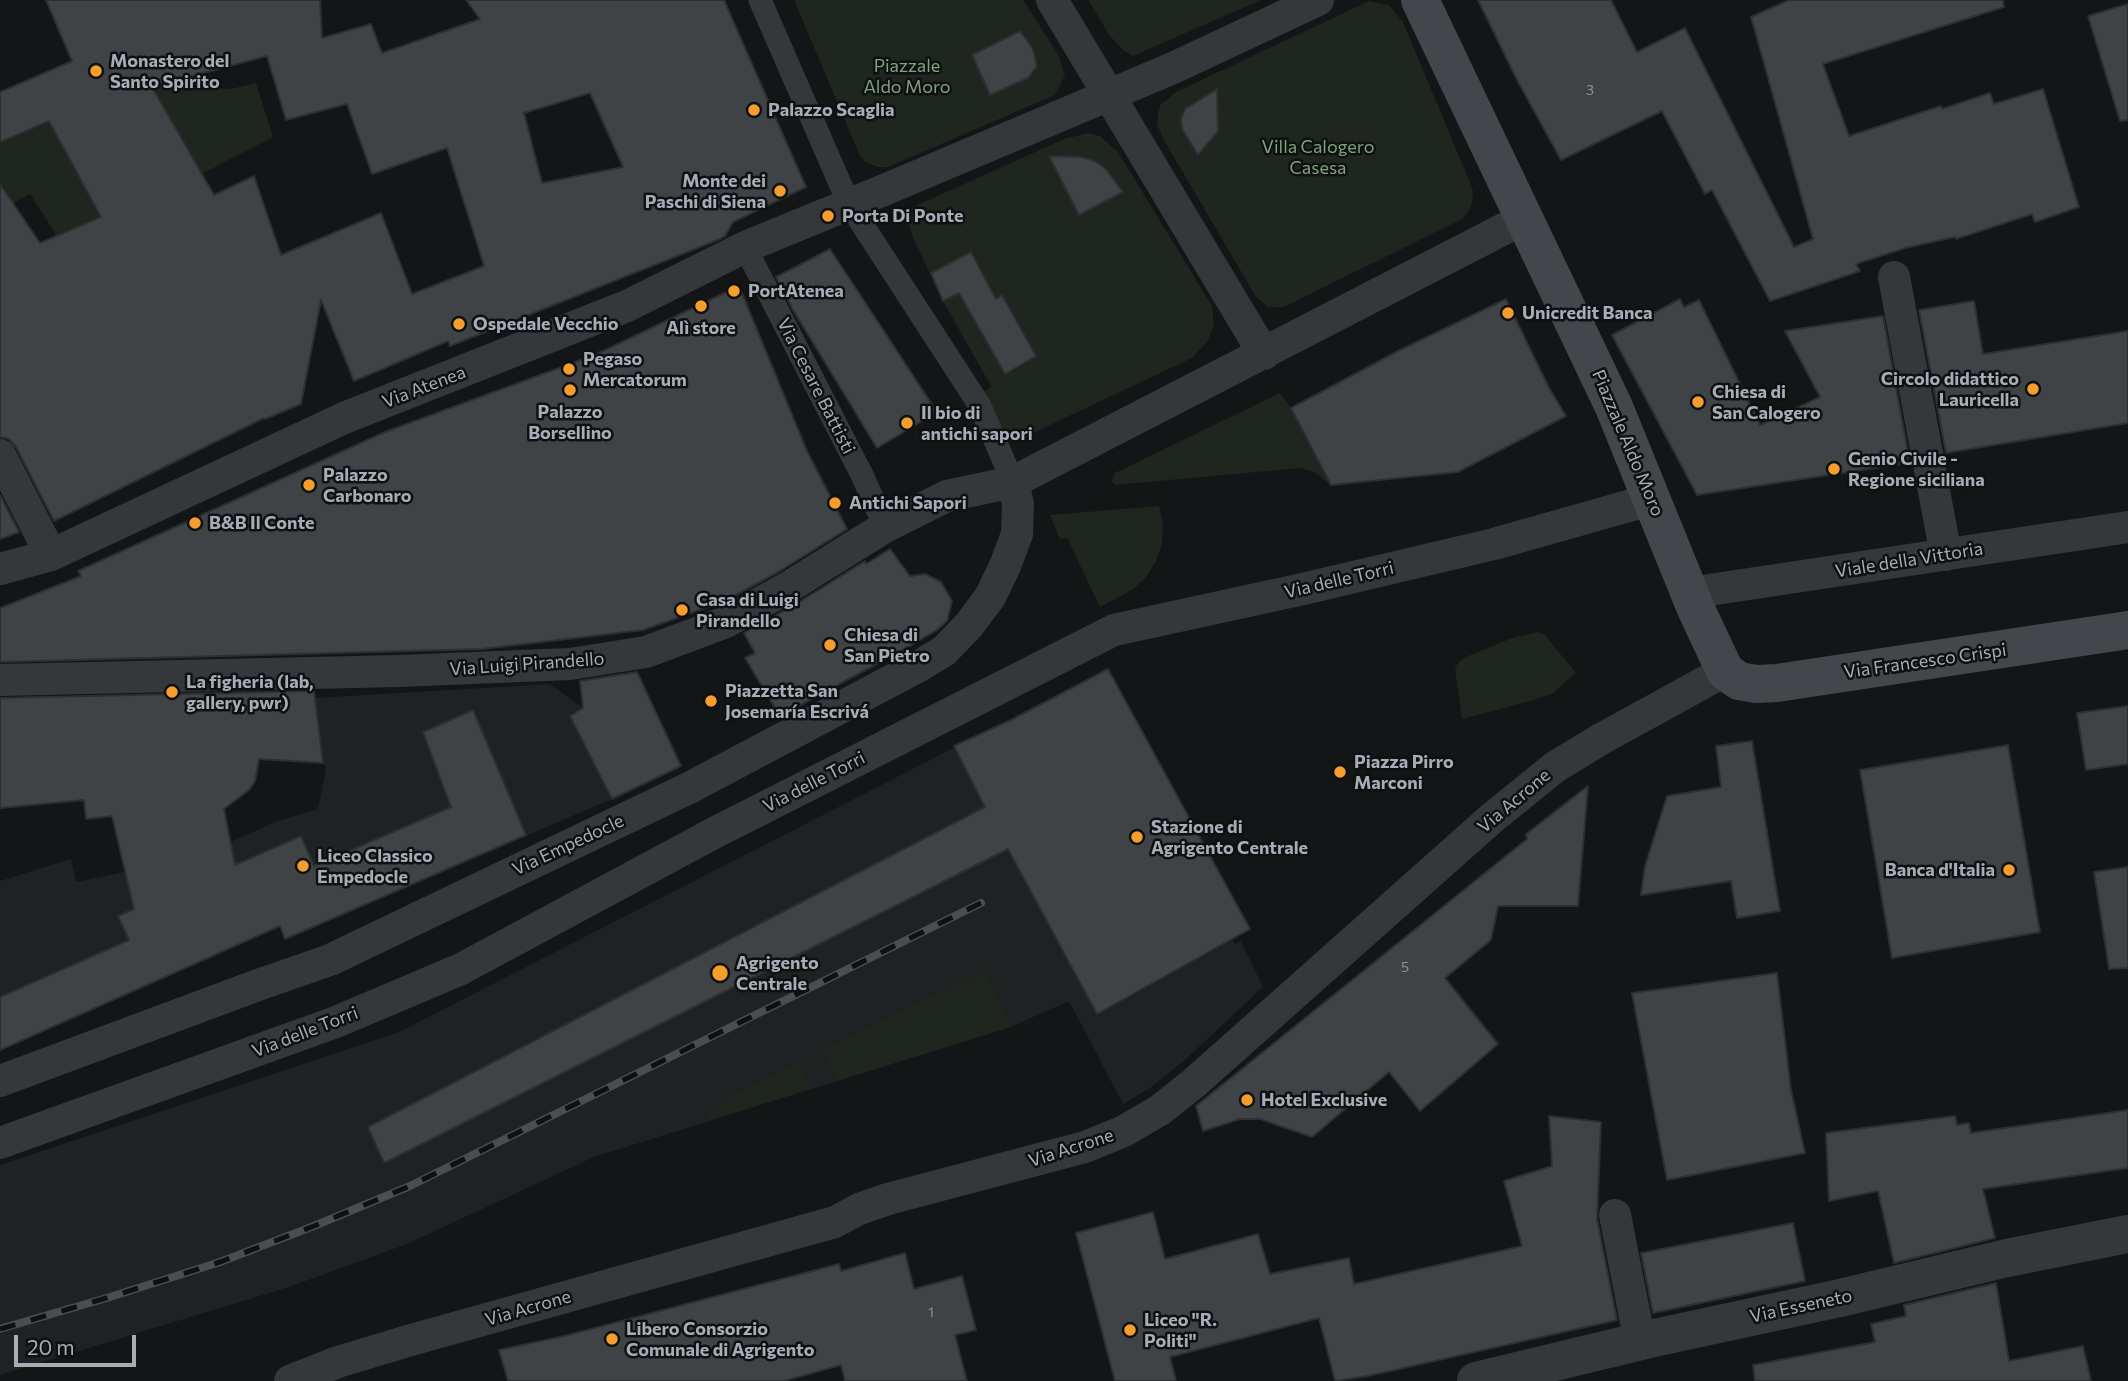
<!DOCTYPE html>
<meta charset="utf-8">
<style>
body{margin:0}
#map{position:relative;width:2128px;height:1381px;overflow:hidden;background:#141516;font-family:Commissioner,sans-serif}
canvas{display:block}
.scale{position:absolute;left:14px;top:1335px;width:122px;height:32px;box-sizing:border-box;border:4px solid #a6adb7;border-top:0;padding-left:9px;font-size:21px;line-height:24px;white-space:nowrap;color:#a6adb7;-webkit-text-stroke:5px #0f1011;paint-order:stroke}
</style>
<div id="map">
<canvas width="2128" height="1381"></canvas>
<div class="scale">20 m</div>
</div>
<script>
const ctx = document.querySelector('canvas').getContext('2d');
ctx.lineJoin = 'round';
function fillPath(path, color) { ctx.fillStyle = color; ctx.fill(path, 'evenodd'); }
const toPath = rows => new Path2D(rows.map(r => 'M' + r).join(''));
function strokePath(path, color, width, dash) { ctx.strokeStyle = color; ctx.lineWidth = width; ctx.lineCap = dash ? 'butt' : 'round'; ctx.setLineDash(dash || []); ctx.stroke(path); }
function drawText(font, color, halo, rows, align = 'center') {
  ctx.font = font + ' Commissioner,sans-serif'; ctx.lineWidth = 5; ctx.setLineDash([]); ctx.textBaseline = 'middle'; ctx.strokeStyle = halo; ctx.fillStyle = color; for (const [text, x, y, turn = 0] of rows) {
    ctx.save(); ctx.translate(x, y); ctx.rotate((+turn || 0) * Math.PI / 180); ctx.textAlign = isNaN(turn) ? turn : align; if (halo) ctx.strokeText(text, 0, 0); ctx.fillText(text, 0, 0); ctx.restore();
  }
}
fillPath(toPath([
 [1108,669,1250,929,1232,939,1235,944,1241,941,1263,987,1186,1059,1150,1088,1123,1104,1069,1001,1011,1027,594,1157,407,1244,289,1287,0,1375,0,1165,399,1032],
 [550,684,583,708,571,716,612,799,285,939,279,926,0,1050,0,881,71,859,76,882,125,872,215,849,275,822,318,809,326,768,323,763,315,698]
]), '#202123');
fillPath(toPath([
 [794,0,1023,0,1058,54,1065,75,1055,95,888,167,877,167,864,161,860,156],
 [1088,0,1261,0,1133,56,1124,51,1110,36],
 [1369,1,1389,5,1403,22,1469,180,1473,191,1472,203,1469,211,1462,219,1284,307,1268,307,1256,297,1165,142,1157,125,1158,113,1161,104,1176,92],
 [195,60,210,88,231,89,256,83,273,137,63,246,30,194,13,203,0,184,0,142],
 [1088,133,1100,136,1118,152,1212,306,1214,326,1207,342,1192,358,1016,441,1008,437,1003,431,980,396,991,386,943,301,914,240,904,211,1064,139],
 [1280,393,1291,408,1331,485,1316,473,1300,468,1115,485,1112,481,1115,473],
 [1159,506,1163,525,1162,544,1156,561,1146,577,1132,590,1100,607,1067,538,1060,539,1050,515],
 [1538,632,1544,634,1576,673,1553,693,1534,700,1462,719,1455,668,1459,662,1466,657,1512,638],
 [985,971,1011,1027,836,1081,823,1050],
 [800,1061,809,1089,710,1120,706,1111]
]), '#1e261f');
const building = toPath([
 [46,0,320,0,322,38,371,24,382,53,480,19,466,0,724,0,806,187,733,222,725,236,720,239,450,346,448,341,354,381,321,300,301,404,265,419,264,418,54,521,16,447,9,439,0,437,0,184,40,243,101,217,49,121,0,142,0,92,72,61,46,0],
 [267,56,286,120,347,104,372,174,447,148,484,266,412,294,381,213,281,255,254,176,214,195,152,87,267,56],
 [590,93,623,167,542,183,524,113,590,93],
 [1478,0,1611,0,1637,52,1685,28,1794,247,1813,239,1751,17,1789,0,2003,0,2004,7,1823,64,1849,136,1941,106,1942,109,1990,93,1994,104,2043,89,2079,207,2035,222,2032,214,1956,239,1955,237,1905,248,1856,264,1860,271,1770,301,1712,190,1705,194,1662,111,1561,160,1517,80,1478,0],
 [2128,4,2128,120,2120,121,2088,16,2128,4],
 [1020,31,1033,49,1037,66,1028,78,990,95,972,55,1020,31],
 [1217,89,1218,131,1198,155,1182,129,1181,119,1185,109,1217,89],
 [1049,156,1082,157,1095,161,1106,169,1123,192,1079,215,1049,156],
 [830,249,937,412,877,448,793,310,776,277,830,249],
 [971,252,996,299,1002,295,1036,356,1005,374,959,293,943,301,931,273,971,252],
 [739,286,807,451,847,529,778,572,725,601,643,630,482,649,0,662,0,608,81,576,78,571,385,432,597,354,739,286],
 [1506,299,1549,388,1566,416,1458,472,1331,485,1291,408,1400,350,1506,299],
 [1680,299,1684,307,1699,300,1760,425,1820,397,1785,331,1883,316,1909,458,1907,459,1908,463,1697,495,1612,335,1680,299],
 [1974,301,1983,354,2128,331,2128,423,1946,453,1919,310,1974,301],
 [0,495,19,532,0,539,0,495],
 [890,549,910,576,925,574,941,582,952,601,947,621,937,630,910,646,780,716,745,658,755,653,744,633,796,604,865,561,866,564,890,549],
 [1108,669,1250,929,1097,1014,1008,849,384,1163,368,1127,985,807,954,746,1011,720,1108,669],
 [637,672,681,766,612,799,570,716,583,708,580,681,637,672],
 [314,691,323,763,259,759,255,781,250,789,224,809,235,865,301,836,314,866,451,807,423,732,473,710,526,835,285,939,280,926,0,1050,0,997,129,940,118,916,134,909,112,816,86,819,84,800,0,808,0,698,314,691],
 [2128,706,2128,764,2086,770,2077,713,2128,706],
 [1752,741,1780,911,1737,918,1731,881,1641,895,1645,866,1667,796,1721,787,1716,746,1752,741],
 [2008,745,2040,932,1892,958,1860,770,2008,745],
 [1588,786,1578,906,1498,906,1491,940,1445,978,1498,1044,1420,1111,1389,1072,1312,1137,1260,1119,1240,1119,1203,1131,1196,1106,1527,839,1526,834,1588,786],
 [2128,867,2128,968,2109,969,2094,872,2128,867],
 [1777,973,1791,1090,1805,1153,1667,1180,1632,993,1777,973],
 [2128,1110,2128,1168,1983,1189,1995,1238,1894,1263,1878,1191,1829,1201,1826,1133,1955,1116,1957,1125,1969,1123,1971,1133,2128,1110],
 [1549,1116,1601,1122,1597,1219,1617,1320,1368,1376,1335,1381,1319,1318,1170,1357,1176,1381,1115,1381,1076,1233,1153,1212,1165,1259,1258,1234,1270,1274,1349,1258,1354,1284,1522,1246,1504,1181,1552,1166,1549,1116],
 [1793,1223,1805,1281,1653,1313,1641,1253,1793,1223],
 [905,1253,914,1289,962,1276,976,1330,955,1335,967,1381,845,1381,841,1365,784,1381,508,1381,499,1350,564,1336,839,1264,841,1271,905,1253],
 [1996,1283,2009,1361,2083,1346,2091,1381,1755,1381,1753,1365,1875,1342,1871,1324,1906,1316,1904,1305,1996,1283]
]);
fillPath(building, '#404346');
strokePath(building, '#2e2f32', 2);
strokePath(toPath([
 [760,0,849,204,980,406,1013,482],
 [745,247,863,477,885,527]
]), '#35373b', 23);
strokePath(toPath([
 [1052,0,1264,354],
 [1894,277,1946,555],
 [0,455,51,555],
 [0,569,51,555,344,418,627,306,745,247,884,190,1173,68,1318,0],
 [1689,593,2128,527],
 [0,680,399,671,570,664,646,652,726,622,787,588,885,527,947,496,1013,482,1525,218],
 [0,1081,258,985,330,960,691,787,919,666,944,651,969,625,990,597,1005,566,1017,534,1018,504,1013,482],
 [0,1143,336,1022,461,969,714,833,1114,630,1303,589,1494,544,1653,499],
 [1615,1215,1640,1342],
 [290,1381,338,1362,411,1340,835,1222,859,1209,888,1199,1085,1147,1124,1131,1160,1110,1194,1083,1492,818,1555,767,1601,739,1725,671]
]), '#35373b', 32);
strokePath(toPath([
 [1476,1381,1654,1338,1840,1298,2007,1258,2128,1234]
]), '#35373b', 38);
strokePath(toPath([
 [1420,0,1614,407,1696,609,1725,671,1739,681,1756,684,1777,683,2128,630]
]), '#43464b', 38);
const rail = toPath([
 [0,1329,110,1297,220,1262,314,1226,410,1186,981,903]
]);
strokePath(rail, '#4a4d52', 8);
strokePath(rail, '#0f1011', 5, [16]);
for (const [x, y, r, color] of [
 [96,71,7,"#f69e2d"],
 [754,110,7,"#f69e2d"],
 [780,191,7,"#f69e2d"],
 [828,216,7,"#f69e2d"],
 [734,291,7,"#f69e2d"],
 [701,306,7,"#f69e2d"],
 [1508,313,7,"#f69e2d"],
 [459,324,7,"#f69e2d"],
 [569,369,7,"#f69e2d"],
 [2033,389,7,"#f69e2d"],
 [570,390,7,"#f69e2d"],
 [1698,402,7,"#f69e2d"],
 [907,423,7,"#f69e2d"],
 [1834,469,7,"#f69e2d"],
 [309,485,7,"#f69e2d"],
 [835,503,7,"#f69e2d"],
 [195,523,7,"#f69e2d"],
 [682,610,7,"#f69e2d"],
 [830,645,7,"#f69e2d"],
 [172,692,7,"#f69e2d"],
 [711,701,7,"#f69e2d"],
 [1340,772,7,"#f69e2d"],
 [1137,837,7,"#f69e2d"],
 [303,866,7,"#f69e2d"],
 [2009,870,7,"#f69e2d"],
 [720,973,9,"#f69e2d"],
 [1247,1100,7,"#f69e2d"],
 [1130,1330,7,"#f69e2d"],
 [612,1339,7,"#f69e2d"]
]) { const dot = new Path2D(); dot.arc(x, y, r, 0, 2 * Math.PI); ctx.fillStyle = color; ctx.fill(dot); strokePath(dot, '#0f1011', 2.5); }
drawText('14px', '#8c929b', null, [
 ["3",1590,90],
 ["5",1405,967],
 ["1",931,1312]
]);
drawText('bold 18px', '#a6adb7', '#0f1011', [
 ["Monastero del",110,61],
 ["Santo Spirito",110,82],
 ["Palazzo Scaglia",768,110],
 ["Monte dei",766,181,"right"],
 ["Paschi di Siena",766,202,"right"],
 ["Porta Di Ponte",842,216],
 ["PortAtenea",748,291],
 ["Unicredit Banca",1522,313],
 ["Ospedale Vecchio",473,324],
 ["Alì store",701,328,"center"],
 ["Pegaso",583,359],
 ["Mercatorum",583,380],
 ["Circolo didattico",2019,379,"right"],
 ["Lauricella",2019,400,"right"],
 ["Chiesa di",1712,392],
 ["San Calogero",1712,413],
 ["Palazzo",570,412,"center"],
 ["Borsellino",570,433,"center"],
 ["Il bio di",921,413],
 ["antichi sapori",921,434],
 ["Genio Civile -",1848,459],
 ["Regione siciliana",1848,480],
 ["Palazzo",323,475],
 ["Carbonaro",323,496],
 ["Antichi Sapori",849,503],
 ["B&B Il Conte",209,523],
 ["Casa di Luigi",696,600],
 ["Pirandello",696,621],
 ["Chiesa di",844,635],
 ["San Pietro",844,656],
 ["La figheria (lab,",186,682],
 ["gallery, pwr)",186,703],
 ["Piazzetta San",725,691],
 ["Josemaría Escrivá",725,712],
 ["Piazza Pirro",1354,762],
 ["Marconi",1354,783],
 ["Stazione di",1151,827],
 ["Agrigento Centrale",1151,848],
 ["Liceo Classico",317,856],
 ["Empedocle",317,877],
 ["Banca d'Italia",1995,870,"right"],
 ["Agrigento",736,963],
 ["Centrale",736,984],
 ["Hotel Exclusive",1261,1100],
 ["Liceo \"R.",1144,1320],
 ["Politi\"",1144,1341],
 ["Libero Consorzio",626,1329],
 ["Comunale di Agrigento",626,1350]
], 'left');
drawText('18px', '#7ea27c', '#0f1011', [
 ["Piazzale",907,66],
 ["Aldo Moro",907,87],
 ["Villa Calogero",1318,147],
 ["Casesa",1318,168]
]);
drawText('18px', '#a6adb7', '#0f1011', [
 ["Via Cesare Battisti",816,386,63],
 ["Via Atenea",424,387,-21],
 ["Piazzale Aldo Moro",1628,443,67],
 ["Viale della Vittoria",1909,560,-9],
 ["Via delle Torri",1339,580,-13],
 ["Via Francesco Crispi",1925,661,-8],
 ["Via Luigi Pirandello",527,664,-4],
 ["Via delle Torri",814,782,-27],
 ["Via Acrone",1514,801,-40],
 ["Via Empedocle",568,845,-25],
 ["Via delle Torri",305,1032,-21],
 ["Via Acrone",1071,1148,-18],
 ["Via Esseneto",1801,1306,-12],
 ["Via Acrone",528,1308,-16]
]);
</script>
